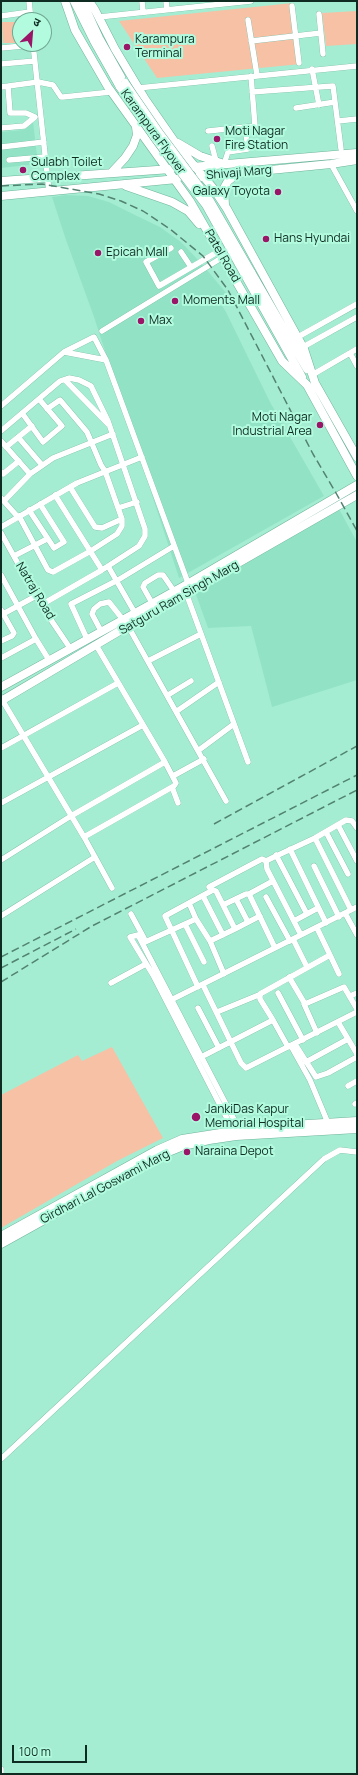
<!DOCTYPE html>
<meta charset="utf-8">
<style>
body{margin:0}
#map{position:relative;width:358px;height:1775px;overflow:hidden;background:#a5edd2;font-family:Manrope,"Noto Sans Devanagari",sans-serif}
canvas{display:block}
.frame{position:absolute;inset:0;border:2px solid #0e2c22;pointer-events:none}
.north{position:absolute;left:12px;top:12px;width:40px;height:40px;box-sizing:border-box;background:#b2fbdf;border:1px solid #70a893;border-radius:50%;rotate:26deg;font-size:11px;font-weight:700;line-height:16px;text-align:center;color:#0e2c22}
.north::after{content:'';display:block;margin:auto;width:14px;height:18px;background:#9a1568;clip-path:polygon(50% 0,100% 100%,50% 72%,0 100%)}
.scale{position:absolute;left:12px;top:1745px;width:75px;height:18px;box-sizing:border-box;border:2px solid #0e2c22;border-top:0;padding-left:5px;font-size:12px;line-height:14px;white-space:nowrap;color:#0e2c22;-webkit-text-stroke:3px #b2fbdf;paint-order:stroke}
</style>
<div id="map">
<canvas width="358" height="1775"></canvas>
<div class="frame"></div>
<div class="north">उ</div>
<div class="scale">100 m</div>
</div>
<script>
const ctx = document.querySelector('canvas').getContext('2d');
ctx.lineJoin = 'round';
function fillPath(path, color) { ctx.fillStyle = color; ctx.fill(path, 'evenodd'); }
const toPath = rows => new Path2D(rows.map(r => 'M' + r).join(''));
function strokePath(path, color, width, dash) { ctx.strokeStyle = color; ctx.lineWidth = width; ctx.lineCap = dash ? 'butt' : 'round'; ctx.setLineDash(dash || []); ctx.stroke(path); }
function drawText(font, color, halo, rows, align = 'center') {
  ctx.font = font + ' Manrope,sans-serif'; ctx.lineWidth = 4; ctx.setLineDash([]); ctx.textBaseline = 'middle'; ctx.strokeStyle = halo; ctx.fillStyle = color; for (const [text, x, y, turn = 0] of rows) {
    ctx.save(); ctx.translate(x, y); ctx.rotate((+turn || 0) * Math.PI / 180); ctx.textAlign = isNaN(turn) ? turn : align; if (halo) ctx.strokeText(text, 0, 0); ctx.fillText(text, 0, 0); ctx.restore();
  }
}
fillPath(toPath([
 [33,121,38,164,1,168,1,132,23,130],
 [66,195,88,196,109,202,135,215,160,227,181,242,201,263,227,294,219,301,226,312,270,402,324,496,179,578,94,317,65,237,52,197],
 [339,509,357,542,357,680,272,707,251,626,208,628,194,589]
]), '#92e3c6');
fillPath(toPath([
 [293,3,301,64,157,78,119,21],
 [357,11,357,44,326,46,322,13],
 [2,22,20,22,20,43,3,43],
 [112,1047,163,1138,117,1161,1,1228,1,1095,78,1055,82,1061]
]), '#f6c1a5');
const street = toPath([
 [29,1,31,20],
 [142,1,143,12],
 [166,1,167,10],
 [292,6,299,63],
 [319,14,323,54],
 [1,16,30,12],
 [99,17,251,1],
 [248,20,257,75],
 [251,41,321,33],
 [33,44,49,191],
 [1,48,34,45],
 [1,64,35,61],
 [312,69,319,105],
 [1,87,38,82,53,85,61,97,63,97,111,92],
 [138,88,357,66],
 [252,92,333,86,341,149],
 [296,108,335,102],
 [338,121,357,119],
 [1,128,24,126,35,117,26,113,10,113,8,86],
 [208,131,255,126,251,76],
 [212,146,216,161],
 [1,147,44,142],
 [9,160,45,157],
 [224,164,228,152,248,149,245,127],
 [331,164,357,211],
 [171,248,146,262,159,286,219,251],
 [181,252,191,267],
 [102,331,223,257],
 [296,338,357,304],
 [303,347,357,317],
 [64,352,94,337,106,360,188,583],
 [350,353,357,366],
 [312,375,357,349],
 [65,380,108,424],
 [1,406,64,352,106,360],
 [22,413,43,442,62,426,39,399],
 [1,431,60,381,69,378,79,380,91,386,108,421,145,529,145,536,139,546,102,570,41,605],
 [18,437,42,465],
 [1,441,30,474],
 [6,447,32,426],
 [1,472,3,474,19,461],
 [70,487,95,527,102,528,122,519],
 [55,495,102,570],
 [1,498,18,517],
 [4,501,30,474,53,458,113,434],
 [118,508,137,502],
 [29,510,54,548,64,542,40,504],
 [19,516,48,570,53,572,89,552,117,534,122,526,122,519,105,471,101,465,87,432,60,400,47,409],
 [1,527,77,483,142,457],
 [1,533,41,605,70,648],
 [14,556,47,539],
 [108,566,135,613],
 [1,575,36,639,49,660],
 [185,590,248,762],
 [152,603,143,587,145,583,158,575,163,575,174,591],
 [1,610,14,633,12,636,1,641],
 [3,614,36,596],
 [101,631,92,614,94,609,100,604,109,602,128,626,226,801],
 [87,639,71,604,118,580,174,546],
 [1,658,36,639],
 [148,661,201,634],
 [168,695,191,681],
 [1,698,84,837,174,786,176,783,165,762,96,645],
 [177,711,219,682],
 [1,748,118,683],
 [199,750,234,724],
 [173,776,204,759],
 [172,787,178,803],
 [1,803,143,725],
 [338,825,357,861],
 [326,832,348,874],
 [84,837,112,888],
 [315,838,346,820,352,821,357,828],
 [290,849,326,923],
 [276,855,307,914],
 [1,860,71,816,165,762],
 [314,866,339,917],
 [209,887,262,859,266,861],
 [249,894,273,881],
 [203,896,223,935],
 [266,897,290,941],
 [236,899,248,922],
 [223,905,235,929,210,941,224,974],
 [345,913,357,935],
 [131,914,144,938],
 [1,916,95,857],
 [196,919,210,941],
 [294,921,318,908],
 [185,924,204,962],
 [235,929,260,916],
 [301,935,267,869,266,861,274,857,315,838,351,910],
 [293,939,307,967],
 [143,943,196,919,189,903],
 [330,955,339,974],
 [289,977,305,1004,344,987,357,1009],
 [111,983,146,964],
 [203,985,241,1063,246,1068,357,1012],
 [198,987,165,916,213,890,216,891,223,905,246,894,249,894,275,948],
 [278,993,303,1040],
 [350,996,357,993],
 [169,1001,357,907],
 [304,1004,317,1033],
 [198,1008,219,1048],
 [217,1012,261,994],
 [273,1020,260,999,260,994,330,955,317,928],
 [338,1022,357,1054],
 [295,1044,316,1077,328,1073,357,1057],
 [291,1046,310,1080,328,1123],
 [205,1055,273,1020,288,1047],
 [306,1062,348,1039],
 [348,1086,357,1081],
 [355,1104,357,1103],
 [235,1134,153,975,130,937,138,935,240,1131],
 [1,1459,324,1159,340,1150,357,1152],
 [1,1769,1,1774]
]);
const secondary = toPath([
 [65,1,75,30,108,87,190,201,282,361,307,385,357,476],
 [74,1,94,41,120,87],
 [82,1,99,38,121,77],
 [89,1,95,10,115,49,145,99,177,145,213,188,227,209,304,349,315,383,357,457],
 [178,143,200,156,221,163],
 [192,167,357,153],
 [111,173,125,158,133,146,137,135,136,127],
 [199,177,331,164,357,160],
 [1,181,171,169],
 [126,186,172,202,188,211,199,224],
 [1,196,177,179],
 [225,205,224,188,228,181,237,174],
 [251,272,307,369],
 [245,275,302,377],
 [1,687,184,586,357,485],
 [1,701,128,626,357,495],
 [1,1236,157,1150,182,1139,259,1127,357,1121],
 [1,1244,161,1155,183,1146,209,1140,236,1136,357,1129]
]);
strokePath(street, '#6eb59b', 6);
strokePath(secondary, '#6eb59b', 9);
strokePath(street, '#fff', 5.5);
strokePath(secondary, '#fff', 8);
strokePath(toPath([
 [1,186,42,184,99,194,121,201,143,211,170,229,203,256,228,290,313,454,336,493,357,531],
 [214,824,357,746],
 [1,957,357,775],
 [1,968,76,929],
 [1,982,92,926,357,790]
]), '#528371', 1.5, [8, 4]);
const secondaryBridge = toPath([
 [125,83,160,134,210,201,251,272],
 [120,87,155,138,206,205,245,275]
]);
strokePath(secondaryBridge, '#6eb59b', 9, []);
strokePath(secondaryBridge, '#fff', 8);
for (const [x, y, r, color] of [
 [127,47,4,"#9a1568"],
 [217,139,4,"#9a1568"],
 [23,170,4,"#9a1568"],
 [278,192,4,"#9a1568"],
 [266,239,4,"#9a1568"],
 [98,253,4,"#9a1568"],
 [175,301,4,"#9a1568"],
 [141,321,4,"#9a1568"],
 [320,425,4,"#9a1568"],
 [196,1117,5,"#9a1568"],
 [187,1152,4,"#9a1568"]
]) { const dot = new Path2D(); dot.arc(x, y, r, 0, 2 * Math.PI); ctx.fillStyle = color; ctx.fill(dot); strokePath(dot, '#b2fbdf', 1.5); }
drawText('12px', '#0e2c22', '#b2fbdf', [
 ["Karampura",135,40],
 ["Terminal",135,54],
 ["Moti Nagar",225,132],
 ["Fire Station",225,146],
 ["Sulabh Toilet",31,163],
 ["Complex",31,177],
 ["Galaxy Toyota",270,192,"right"],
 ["Hans Hyundai",274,239],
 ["Epicah Mall",106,253],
 ["Moments Mall",183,301],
 ["Max",149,321],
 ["Moti Nagar",312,418,"right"],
 ["Industrial Area",312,432,"right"],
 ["JankiDas Kapur",205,1110],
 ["Memorial Hospital",205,1124],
 ["Naraina Depot",195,1152]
], 'left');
drawText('12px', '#0e2c22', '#b2fbdf', [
 ["Karampura Flyover",153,132,54],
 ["Shivaji Marg",239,173,-5],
 ["Patel Road",222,256,60],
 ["Natraj Road",35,591,59],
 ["Satguru Ram Singh Marg",179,598,-30],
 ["Girdhari Lal Goswami Marg",105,1187,-28]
]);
</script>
